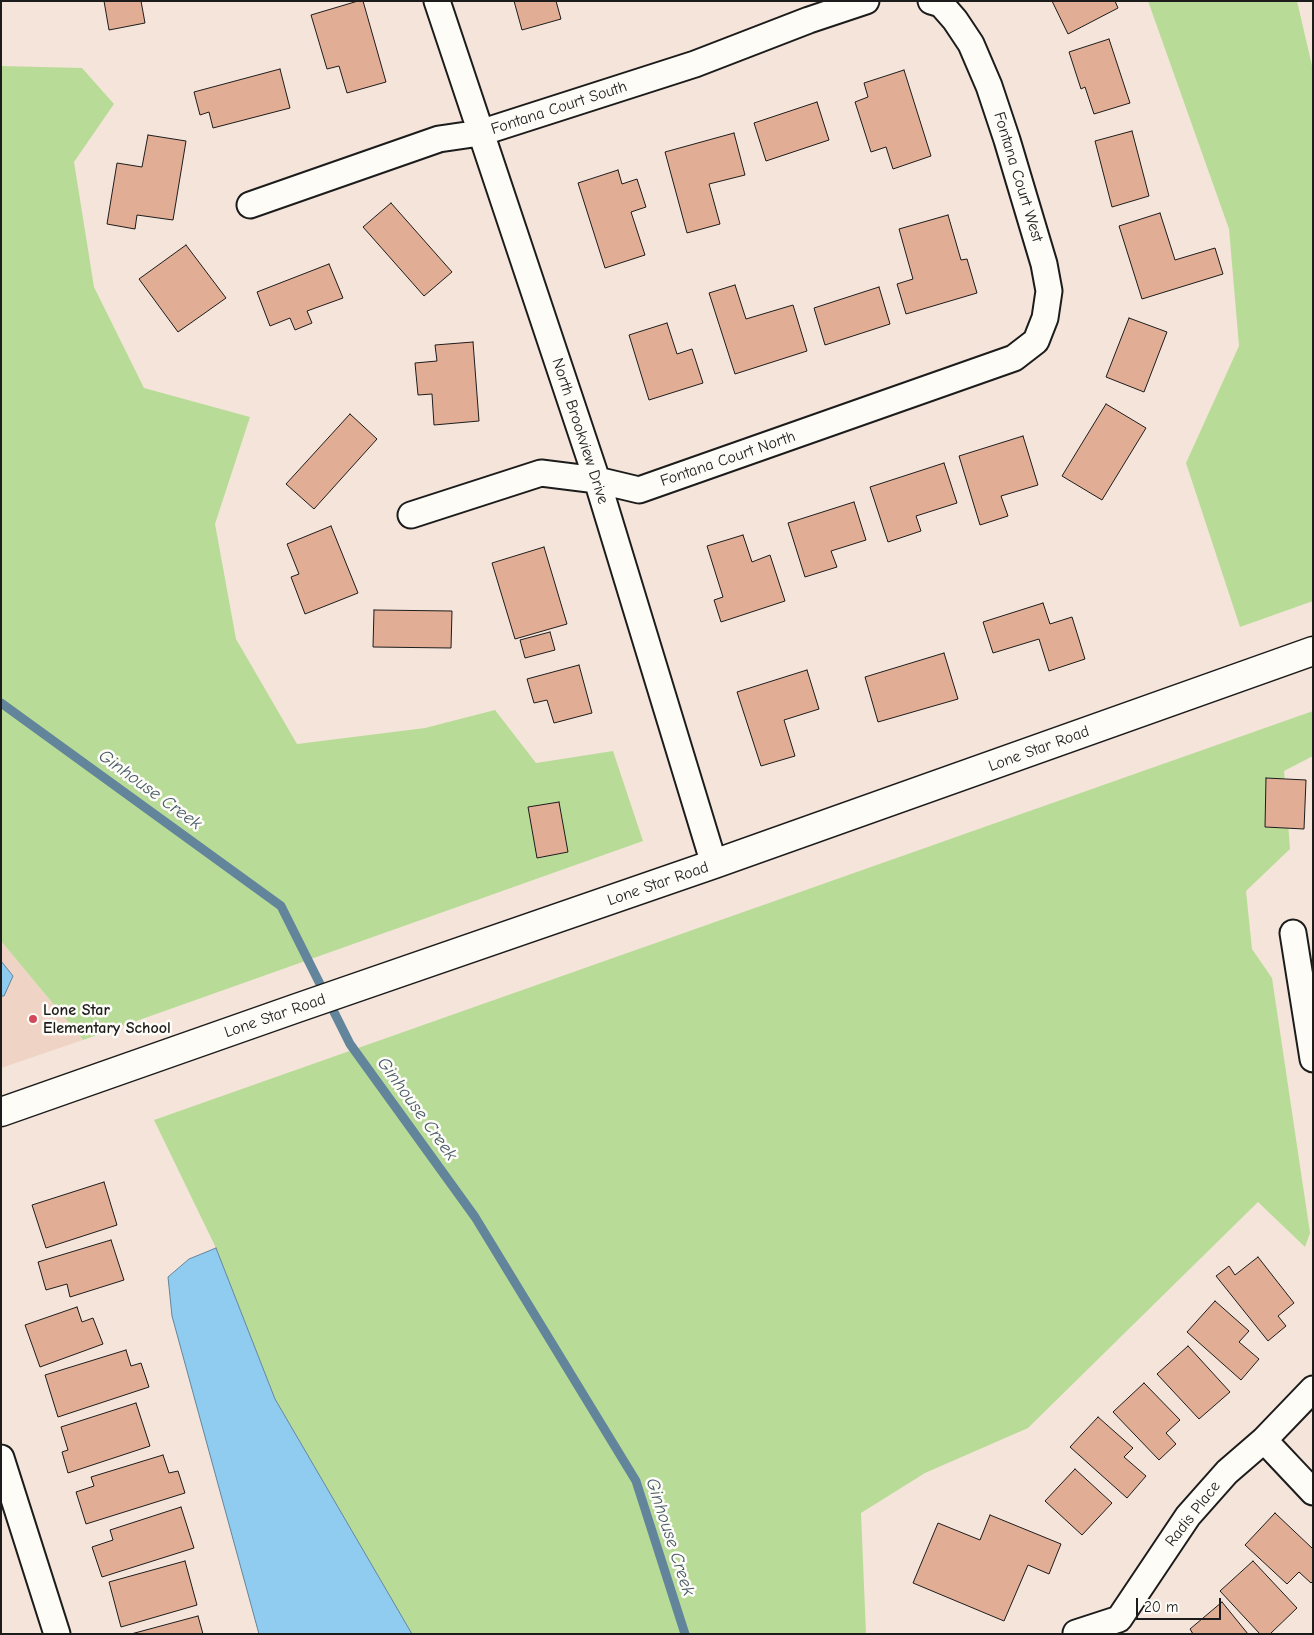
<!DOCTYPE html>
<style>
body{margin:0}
#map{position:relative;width:1314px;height:1635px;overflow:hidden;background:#f5e4da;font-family:"Comic Neue",sans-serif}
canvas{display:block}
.frame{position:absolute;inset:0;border:2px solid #1c1c1c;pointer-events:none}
.scale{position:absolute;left:1136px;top:1598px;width:85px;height:22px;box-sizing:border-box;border:2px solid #1c1c1c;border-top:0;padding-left:6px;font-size:15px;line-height:18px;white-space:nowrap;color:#1c1c1c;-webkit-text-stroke:4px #fdfcf7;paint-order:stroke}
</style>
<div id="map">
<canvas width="1314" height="1635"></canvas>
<div class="frame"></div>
<div class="scale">20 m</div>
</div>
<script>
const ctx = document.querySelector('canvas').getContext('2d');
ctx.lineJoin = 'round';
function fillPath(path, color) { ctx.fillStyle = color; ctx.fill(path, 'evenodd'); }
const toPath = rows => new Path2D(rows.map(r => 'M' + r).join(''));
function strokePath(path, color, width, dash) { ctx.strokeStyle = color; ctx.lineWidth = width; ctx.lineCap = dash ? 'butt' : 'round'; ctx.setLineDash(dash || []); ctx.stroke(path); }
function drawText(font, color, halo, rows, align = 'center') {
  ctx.font = font + ' "Comic Neue",sans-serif'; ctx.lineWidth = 5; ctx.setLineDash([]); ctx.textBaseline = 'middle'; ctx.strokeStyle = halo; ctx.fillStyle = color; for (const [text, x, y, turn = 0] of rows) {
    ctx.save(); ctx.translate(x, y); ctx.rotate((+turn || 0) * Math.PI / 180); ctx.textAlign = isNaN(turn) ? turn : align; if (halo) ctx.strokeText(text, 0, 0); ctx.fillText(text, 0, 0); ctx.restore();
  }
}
fillPath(toPath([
 [1,941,48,998,83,1040,1,1068]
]), '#efd4c5');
fillPath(toPath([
 [1148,1,1297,1,1313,70,1313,601,1240,627,1186,463,1239,346,1229,229],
 [1,66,82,68,114,104,74,162,94,287,144,388,250,417,215,524,236,639,297,744,425,728,495,710,536,763,613,751,643,841,83,1040,1,941],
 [1313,711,1313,756,1284,771,1290,849,1246,891,1252,949,1272,978,1310,1233,1305,1247,1258,1202,1028,1428,925,1473,861,1513,866,1634,412,1634,275,1399,216,1248,154,1120]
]), '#b8dc97');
const water = toPath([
 [1,961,13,976,4,996,1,996,1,961],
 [216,1248,275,1399,412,1634,259,1634,172,1316,168,1277,189,1259,216,1248]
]);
fillPath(water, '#90cbf0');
strokePath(water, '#62859b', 1);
strokePath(toPath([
 [1,703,281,906,350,1044,475,1217,636,1481,685,1634]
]), '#62859b', 9);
const building = toPath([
 [104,1,141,1,145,23,109,30,104,1],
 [358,1,363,1,386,82,347,93,339,66,327,69,311,15,358,1],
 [514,1,556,1,561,19,522,30,514,1],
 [1052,1,1115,1,1118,8,1068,34,1052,1],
 [1109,39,1130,103,1094,114,1085,87,1081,89,1069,52,1109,39],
 [280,69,290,108,213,128,209,112,200,115,194,92,280,69],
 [904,70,931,156,893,169,886,147,871,152,855,102,868,97,864,83,904,70],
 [817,102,829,140,766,161,754,123,817,102],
 [1132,131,1149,196,1112,207,1095,141,1132,131],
 [734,133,745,175,709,184,720,224,687,233,665,152,734,133],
 [148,135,186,141,173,220,137,215,135,229,107,224,117,163,142,167,148,135],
 [618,170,622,184,637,179,646,207,631,212,645,255,605,268,578,183,618,170],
 [391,203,452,272,424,296,363,227,391,203],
 [1160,213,1175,260,1215,248,1223,274,1142,299,1119,226,1160,213],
 [948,215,961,260,967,259,977,293,906,314,897,284,913,279,899,229,948,215],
 [186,245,226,298,178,332,139,279,186,245],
 [329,264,343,298,307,311,312,323,295,330,290,318,270,326,257,292,329,264],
 [735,285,746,319,793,305,807,351,735,374,709,293,735,285],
 [879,287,890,324,825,345,814,308,879,287],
 [1129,318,1167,332,1144,392,1106,377,1129,318],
 [667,323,677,354,692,349,703,383,649,400,629,335,667,323],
 [473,342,479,421,434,425,432,394,418,395,415,363,437,361,435,345,473,342],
 [1106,404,1146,428,1102,500,1062,476,1106,404],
 [350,414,377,439,314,509,286,484,350,414],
 [1023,436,1038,485,1001,496,1008,516,980,525,959,456,1023,436],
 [944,463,957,503,916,516,921,531,888,542,870,487,944,463],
 [854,502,866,540,831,551,837,567,805,577,788,523,854,502],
 [331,526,358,593,305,614,291,577,299,574,287,544,331,526],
 [743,535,752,562,770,555,785,601,721,622,714,600,723,597,707,546,743,535],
 [544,547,567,624,515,639,492,563,544,547],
 [1043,603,1050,624,1072,617,1085,659,1049,671,1039,639,993,653,983,622,1043,603],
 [374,610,452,611,451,648,373,647,374,610],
 [550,632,555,650,525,658,520,640,550,632],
 [944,653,958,699,878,722,865,677,944,653],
 [579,665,592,713,554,723,547,700,534,703,527,679,579,665],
 [807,670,819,709,784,720,795,756,761,766,737,692,807,670],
 [1266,778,1306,780,1304,829,1265,827,1266,778],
 [559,802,568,852,537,858,528,807,559,802],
 [104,1182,117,1225,46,1248,32,1205,104,1182],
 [111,1240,124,1280,70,1297,67,1284,46,1290,38,1262,111,1240],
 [1258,1257,1294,1303,1278,1316,1286,1326,1268,1341,1216,1276,1229,1266,1235,1275,1258,1257],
 [1215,1301,1249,1331,1239,1342,1259,1359,1241,1380,1187,1332,1215,1301],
 [77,1307,82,1322,93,1318,103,1344,40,1367,25,1325,77,1307],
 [1188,1346,1230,1392,1199,1419,1157,1374,1188,1346],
 [126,1350,131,1366,141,1363,149,1387,58,1417,45,1375,126,1350],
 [1144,1383,1180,1420,1166,1433,1176,1444,1159,1460,1113,1412,1144,1383],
 [136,1403,150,1446,68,1473,62,1452,68,1450,61,1427,136,1403],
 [1098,1417,1133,1448,1124,1457,1146,1476,1127,1498,1070,1447,1098,1417],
 [163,1455,169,1473,178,1471,185,1493,86,1524,76,1492,94,1486,91,1477,163,1455],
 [1075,1469,1112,1503,1082,1535,1045,1501,1075,1469],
 [181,1507,194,1548,102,1577,92,1547,113,1540,110,1530,181,1507],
 [1275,1513,1313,1549,1313,1581,1311,1583,1299,1572,1287,1584,1245,1545,1275,1513],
 [990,1515,1061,1544,1049,1574,1028,1565,1004,1621,913,1583,938,1523,980,1540,990,1515],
 [185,1561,197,1605,121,1627,109,1582,185,1561],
 [1253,1561,1297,1608,1270,1634,1260,1634,1220,1591,1253,1561],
 [1222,1602,1248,1634,1193,1634,1190,1629,1222,1602],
 [198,1616,203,1634,131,1634,198,1616]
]);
fillPath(building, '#e1ad95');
strokePath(building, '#1c1c1c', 1);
const minor = toPath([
 [437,1,597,480,714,864],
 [250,205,439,139,480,133,695,64,809,20,866,1],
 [411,515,541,473,597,480,639,490,1014,358,1036,341,1045,318,1049,291,1044,264,1007,140,989,86,971,44,955,20,941,4,931,1],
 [1293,933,1313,1059],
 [1264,1440,1313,1492],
 [1,1458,57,1634],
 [1076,1633,1119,1619,1188,1516,1227,1472,1264,1440,1313,1389]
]);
const tertiary = toPath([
 [1,1112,297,1008,714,864,1313,651]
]);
strokePath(minor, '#1c1c1c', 29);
strokePath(tertiary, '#1c1c1c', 31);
strokePath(minor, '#fdfcf7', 25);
strokePath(tertiary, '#fdfcf7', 28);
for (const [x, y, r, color] of [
 [33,1019,5,"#d1495b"]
]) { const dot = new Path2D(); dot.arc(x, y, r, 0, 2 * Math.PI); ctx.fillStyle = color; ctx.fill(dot); strokePath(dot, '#fdfcf7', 2); }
drawText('16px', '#1c1c1c', '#fdfcf7', [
 ["Fontana Court South",559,108,-18],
 ["Fontana Court West",1018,177,73],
 ["North Brookview Drive",580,431,72],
 ["Fontana Court North",728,459,-19],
 ["Lone Star Road",1039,749,-20],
 ["Lone Star Road",658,884,-19],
 ["Lone Star Road",275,1016,-19],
 ["Radis Place",1193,1514,-52]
]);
drawText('bold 16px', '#1c1c1c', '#fdfcf7', [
 ["Lone Star",43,1010],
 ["Elementary School",43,1028]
], 'left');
drawText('italic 18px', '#455966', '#fdfcf7', [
 ["Ginhouse Creek",150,790,36],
 ["Ginhouse Creek",417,1109,54],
 ["Ginhouse Creek",670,1537,72]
]);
</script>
